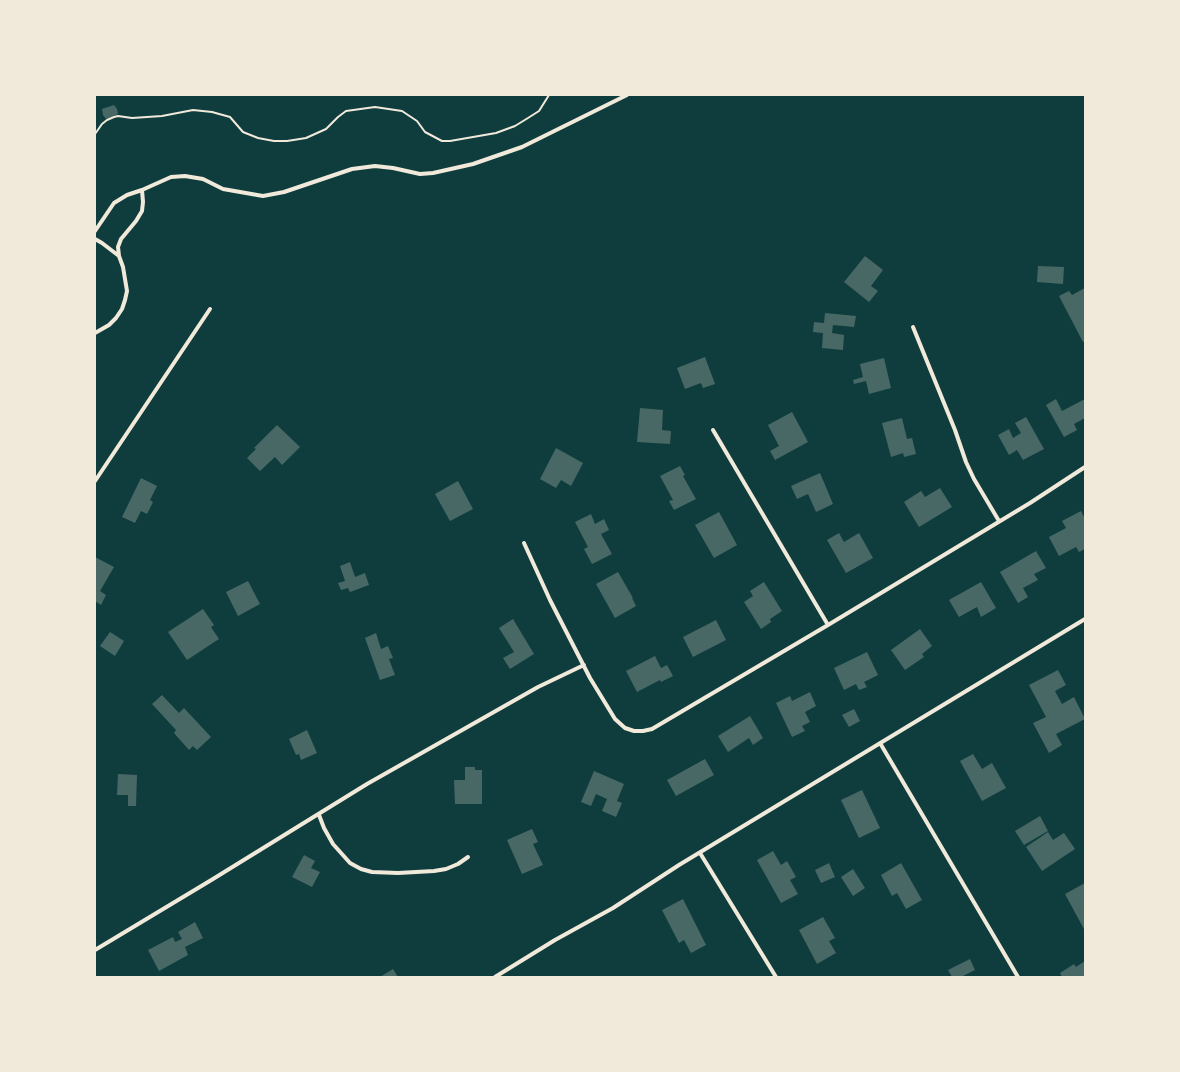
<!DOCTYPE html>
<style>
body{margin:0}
#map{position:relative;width:1180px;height:1072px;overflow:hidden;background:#0f3d3e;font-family:"Roboto Condensed",sans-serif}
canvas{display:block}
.frame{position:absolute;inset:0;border:96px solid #f1e9da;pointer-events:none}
</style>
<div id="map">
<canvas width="1180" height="1072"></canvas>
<div class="frame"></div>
</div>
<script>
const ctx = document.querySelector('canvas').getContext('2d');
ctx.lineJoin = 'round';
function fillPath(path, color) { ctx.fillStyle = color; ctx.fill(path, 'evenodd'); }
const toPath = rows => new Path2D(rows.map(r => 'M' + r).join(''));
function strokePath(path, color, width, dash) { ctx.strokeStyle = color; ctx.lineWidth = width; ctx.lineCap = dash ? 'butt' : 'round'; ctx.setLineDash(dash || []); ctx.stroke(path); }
fillPath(toPath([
 [114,105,117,109,118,114,106,119,103,115,102,109],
 [865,256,883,270,871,286,878,291,869,302,844,282],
 [1038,266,1064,267,1063,284,1037,282],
 [1085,288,1085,341,1083,342,1059,296,1069,291,1072,295],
 [825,313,856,316,854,327,833,325,832,333,844,335,843,350,822,348,823,333,813,332,814,322,824,323],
 [705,357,715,384,703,388,701,383,685,389,677,368],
 [884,358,891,388,869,394,866,381,854,384,853,380,863,377,860,364],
 [1056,399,1062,411,1085,399,1085,418,1074,424,1077,430,1064,437,1046,405],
 [640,408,663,410,662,430,671,431,670,444,637,442],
 [792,412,808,442,775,460,770,451,779,446,768,425],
 [1026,417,1044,449,1023,460,1017,450,1009,455,998,435,1009,429,1013,438,1021,433,1015,423],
 [902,418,907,439,912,438,916,454,904,457,903,453,891,457,882,423],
 [277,425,300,447,282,465,275,457,260,471,247,458,256,449,254,448],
 [556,448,583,463,571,486,561,480,556,488,540,479],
 [680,466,685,475,683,476,696,499,674,510,669,501,673,500,660,476],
 [820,473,833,504,816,512,808,494,797,499,791,486],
 [141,478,157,486,150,500,153,502,147,514,141,511,135,523,122,517],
 [458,481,473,509,450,521,435,494],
 [940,488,952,507,919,527,904,502,921,491,925,497],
 [1081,511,1085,519,1085,549,1079,552,1076,547,1059,556,1049,537,1066,528,1062,521],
 [719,512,737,545,714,558,695,525],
 [591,514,595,524,604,519,609,530,601,534,612,554,592,564,584,549,588,547,575,522],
 [839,533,844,542,859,533,873,558,846,573,827,540],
 [1036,551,1046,568,1034,574,1038,580,1023,588,1028,597,1018,603,1000,572],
 [95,557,114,567,100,591,106,595,101,605,95,601],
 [350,562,355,577,365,573,369,585,350,592,348,588,341,590,338,583,345,581,340,566],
 [618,572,633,598,632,598,636,606,615,618,596,584],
 [248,581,260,604,238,616,226,592],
 [764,582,782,611,770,619,771,622,761,629,744,602,753,596,750,591],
 [981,582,996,608,981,617,977,607,959,617,949,600],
 [203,609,214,625,211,627,219,639,187,660,168,632],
 [513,619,534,654,510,669,503,658,514,652,499,628],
 [716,620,726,640,693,657,683,637],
 [920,629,932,646,922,654,924,657,905,670,891,650],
 [110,632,124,641,115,656,100,646],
 [376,633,381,649,388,646,393,658,389,659,395,675,380,680,365,638],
 [867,652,878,675,864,682,867,687,859,690,856,684,844,690,834,668],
 [655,656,661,668,667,665,673,676,661,682,660,680,637,692,626,671],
 [1058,670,1066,685,1055,691,1062,704,1074,697,1085,719,1056,734,1062,745,1049,753,1033,723,1046,717,1029,685],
 [810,692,816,706,805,712,810,722,802,726,805,731,792,737,776,703,790,696,792,701],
 [162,695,179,713,184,708,211,737,197,750,193,746,189,750,174,733,176,730,152,704],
 [854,709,860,721,849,727,842,715],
 [750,716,763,738,753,745,749,738,728,752,718,736],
 [307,730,317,753,301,760,299,754,296,755,289,739],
 [973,754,982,769,992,763,1006,788,982,801,960,761],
 [705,759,714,775,676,796,667,780],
 [465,767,475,767,475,770,482,770,482,804,455,804,454,780,465,780],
 [594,771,624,784,617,801,622,803,616,817,602,811,607,799,596,794,591,806,581,802],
 [118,774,137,775,136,806,128,806,128,795,117,795],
 [862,790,880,828,859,838,841,800],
 [1040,816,1048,831,1024,845,1015,831],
 [532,829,538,842,533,844,543,865,522,874,507,840],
 [1048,832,1053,840,1064,833,1075,849,1042,871,1026,847],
 [773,851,781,865,787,861,796,877,790,880,798,894,781,903,757,860],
 [304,855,315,861,311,868,320,872,312,887,292,877],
 [829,863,835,877,821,883,815,870],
 [901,863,922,900,906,909,897,893,892,896,881,875],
 [853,869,865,888,853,896,841,877],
 [1085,883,1085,931,1065,894],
 [683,899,706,945,691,953,684,940,679,943,662,910],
 [823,917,835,938,829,941,836,953,817,964,799,930],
 [195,922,203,938,185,947,188,955,159,971,148,950,173,937,175,942,182,939,178,932],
 [970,959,975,970,961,977,952,977,948,970],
 [1085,961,1085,977,1062,977,1060,973,1074,964,1076,967],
 [393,969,398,977,380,977]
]), '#486865');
strokePath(toPath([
 [95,134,102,124,107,120,114,117,118,116,132,118,162,116,193,110,212,112,230,117,243,132,258,138,274,141,287,141,306,138,326,129,338,117,346,111,375,107,402,111,417,121,425,132,442,141,450,141,496,133,515,126,528,118,539,111,549,95]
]), '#f1e9da', 2);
strokePath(toPath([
 [95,231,114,203,127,195,142,190,171,177,185,176,203,179,223,189,263,196,284,192,352,169,375,166,393,168,420,174,433,173,473,164,522,147,627,95],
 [95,239,102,243,119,256],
 [913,327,955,430,966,462,974,479,999,521],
 [95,333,109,325,116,318,122,309,125,300,127,291,123,267,119,256,118,247,121,239,136,221,142,211,143,202,142,190],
 [713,430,828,625],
 [95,481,210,309],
 [524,543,550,600,590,678,615,719,625,728,634,731,643,731,652,729,828,625,1030,503,1085,467],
 [880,743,1018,977],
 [319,815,324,828,333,844,350,863,361,869,372,872,398,873,434,871,446,869,458,864,468,857],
 [700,853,776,977],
 [95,950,213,879,367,784,538,687,584,665],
 [495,977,555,940,613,908,679,865,1085,619]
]), '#f1e9da', 4);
</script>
